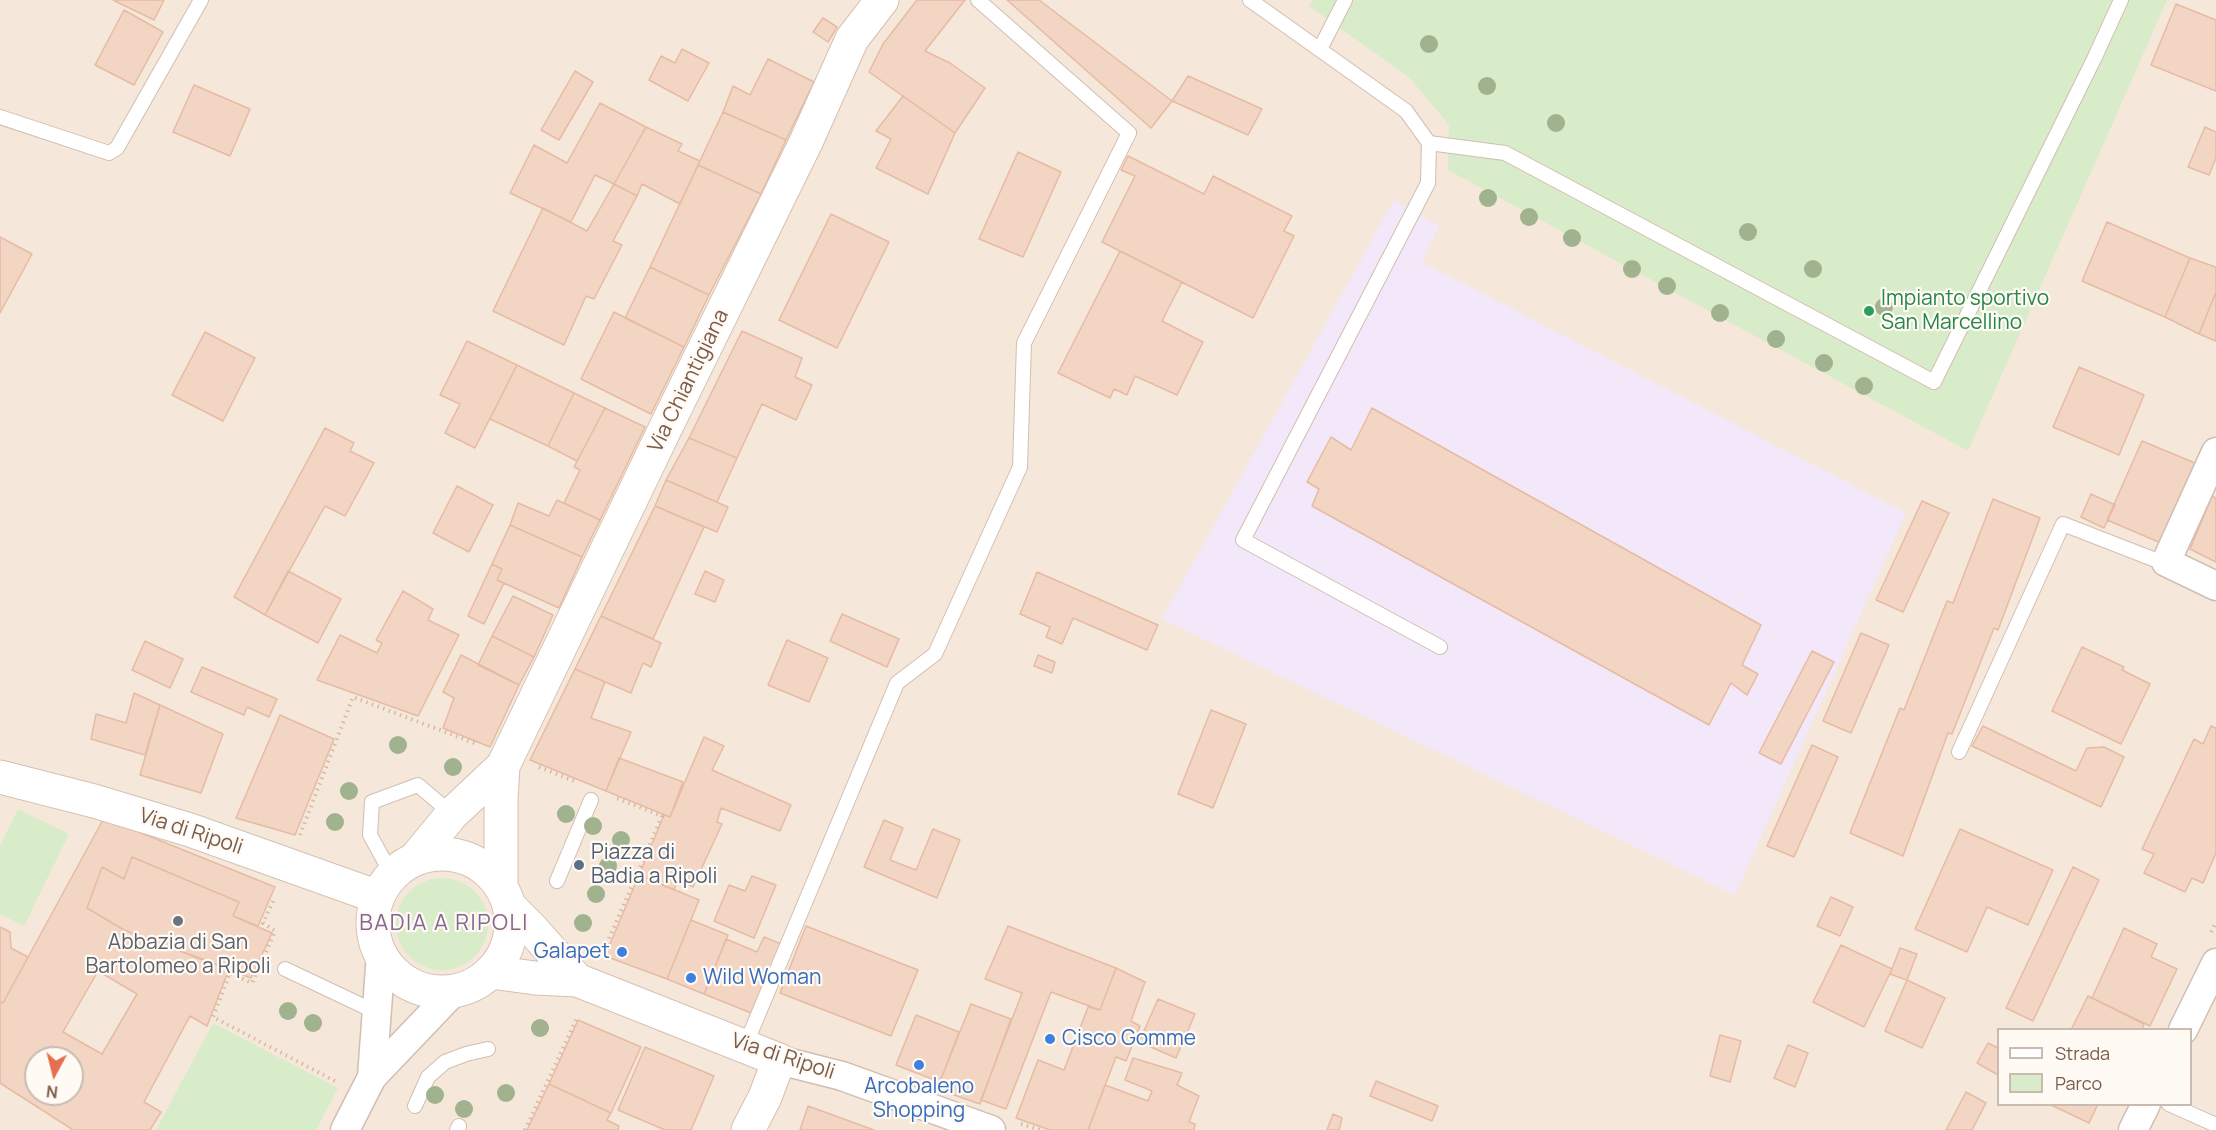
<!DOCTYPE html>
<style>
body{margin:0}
#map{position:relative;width:2216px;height:1130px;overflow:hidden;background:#fdf6ec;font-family:Manrope,sans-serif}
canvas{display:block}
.legend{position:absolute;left:1997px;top:1028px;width:195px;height:78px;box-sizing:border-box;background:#fffaf3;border:2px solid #cabbb1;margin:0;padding:8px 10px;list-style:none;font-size:18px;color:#7a5c4d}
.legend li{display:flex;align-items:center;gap:12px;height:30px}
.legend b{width:30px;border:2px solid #cabbb1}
.north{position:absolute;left:24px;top:1046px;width:60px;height:60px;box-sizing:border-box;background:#fffaf3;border:2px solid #cabbb1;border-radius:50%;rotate:187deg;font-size:16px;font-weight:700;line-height:24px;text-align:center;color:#7a5c4d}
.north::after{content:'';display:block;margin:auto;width:21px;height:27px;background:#e76f51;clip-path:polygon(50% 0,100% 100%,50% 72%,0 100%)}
</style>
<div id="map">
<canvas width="2216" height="1130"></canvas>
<ul class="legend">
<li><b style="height:8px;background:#fff"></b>Strada</li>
<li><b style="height:16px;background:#d8ecc9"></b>Parco</li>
</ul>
<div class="north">N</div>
</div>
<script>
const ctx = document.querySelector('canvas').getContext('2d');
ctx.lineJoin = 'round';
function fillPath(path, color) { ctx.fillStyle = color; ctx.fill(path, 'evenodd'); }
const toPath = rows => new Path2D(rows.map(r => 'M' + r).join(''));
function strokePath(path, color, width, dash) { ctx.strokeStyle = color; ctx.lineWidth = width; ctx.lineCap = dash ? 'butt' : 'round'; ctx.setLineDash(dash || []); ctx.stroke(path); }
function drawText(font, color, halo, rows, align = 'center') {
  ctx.font = font + ' Manrope,sans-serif'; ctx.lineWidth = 4.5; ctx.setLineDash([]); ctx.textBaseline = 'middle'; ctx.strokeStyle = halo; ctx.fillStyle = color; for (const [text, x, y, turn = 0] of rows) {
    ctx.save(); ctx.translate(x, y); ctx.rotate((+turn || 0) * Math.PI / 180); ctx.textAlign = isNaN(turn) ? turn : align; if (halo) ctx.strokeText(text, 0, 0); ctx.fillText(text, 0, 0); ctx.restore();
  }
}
fillPath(toPath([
 [0,0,2216,0,2216,1130,0,1130],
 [1998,1030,2190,1030,2190,1104,1998,1104],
 [36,1058,72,1058,72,1094,36,1094]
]), '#f5e8da');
fillPath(toPath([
 [1394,200,1439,226,1422,262,1906,513,1735,895,1162,619]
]), '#f3e8fa');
fillPath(toPath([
 [1312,0,2167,0,1968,451,1448,170,1449,125,1410,78,1309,6],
 [18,809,69,834,24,926,0,914,0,846],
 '396 924a46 46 0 1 1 92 0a46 46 0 1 1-92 0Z',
 [213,1023,338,1088,316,1130,156,1130]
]), '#d8ecc9');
const building = toPath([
 [113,0,164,0,154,20,113,0],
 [917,0,965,0,925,51,950,63,985,88,955,133,869,72,883,44,917,0],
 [1007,0,1039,0,1172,101,1151,128,1007,0],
 [2176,4,2216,20,2216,91,2151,65,2176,4],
 [124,10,163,32,134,85,95,65,124,10],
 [823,18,837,27,828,42,813,32,823,18],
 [682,49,709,63,688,101,649,80,661,56,675,63,682,49],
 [768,59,814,82,786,140,723,112,733,86,750,95,768,59],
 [575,71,593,82,559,140,541,130,575,71],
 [1188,76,1262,109,1248,135,1172,101,1188,76],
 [194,85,250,109,230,156,173,132,194,85],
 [903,96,955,133,928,194,876,168,891,139,876,131,903,96],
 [600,103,646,127,614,184,595,175,571,222,510,193,534,145,567,163,600,103],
 [723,112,786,140,761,194,698,165,723,112],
 [646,127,682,144,678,151,700,161,680,204,642,184,637,196,614,184,646,127],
 [2205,127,2216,132,2216,158,2209,175,2188,167,2205,127],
 [1018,152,1061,172,1023,257,979,239,1018,152],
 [1128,156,1204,194,1213,176,1292,216,1284,231,1294,236,1253,318,1102,242,1135,176,1121,170,1128,156],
 [698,165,761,194,709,295,650,267,698,165],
 [614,184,637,196,613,241,622,245,594,299,586,296,564,345,493,311,543,208,587,231,614,184],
 [831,214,889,242,837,348,779,320,831,214],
 [2107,222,2190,258,2165,317,2082,281,2107,222],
 [0,237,32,254,0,313,0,237],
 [1120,251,1182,282,1162,321,1203,342,1177,395,1135,376,1127,395,1114,389,1110,398,1058,373,1120,251],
 [2190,258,2216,267,2216,292,2199,334,2165,317,2190,258],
 [650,267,709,295,684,347,625,318,650,267],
 [2216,292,2216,341,2199,334,2216,292],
 [614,312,684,347,651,414,581,379,614,312],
 [742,331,802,358,795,377,812,385,796,420,762,404,737,458,689,438,742,331],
 [205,332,255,358,223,421,172,395,205,332],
 [467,341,517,365,475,448,445,433,460,404,440,395,467,341],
 [517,365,574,393,548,446,490,419,517,365],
 [2079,367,2144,395,2119,455,2053,427,2079,367],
 [574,393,605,408,577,461,548,446,574,393],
 [605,408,645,427,600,520,564,503,580,470,574,467,605,408],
 [1372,408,1761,625,1742,665,1758,674,1747,695,1731,683,1709,725,1312,506,1319,489,1307,482,1331,437,1351,450,1372,408],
 [325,428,354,443,350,451,374,463,345,516,325,506,265,615,234,597,325,428],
 [689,438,737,458,717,502,666,480,689,438],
 [2142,441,2195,463,2161,543,2107,520,2142,441],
 [666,480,728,507,717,532,655,506,666,480],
 [457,486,493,505,469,552,433,533,457,486],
 [2091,494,2115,505,2104,528,2081,517,2091,494],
 [2212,496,2216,498,2216,562,2190,549,2212,496],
 [1993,499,2040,518,1998,630,1994,628,1952,734,1948,733,1903,856,1850,833,1900,708,1904,710,1947,601,1953,603,1993,499],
 [557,500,600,520,582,557,510,525,518,503,549,516,557,500],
 [1922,501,1949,513,1903,612,1876,600,1922,501],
 [655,506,704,527,653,639,601,616,655,506],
 [510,525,582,557,559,608,497,580,502,569,492,564,510,525],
 [492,564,502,569,497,580,504,583,484,624,468,616,492,564],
 [288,571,341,599,318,643,265,615,288,571],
 [705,571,724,580,715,602,695,594,705,571],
 [1037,572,1158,625,1147,650,1073,618,1062,644,1046,637,1050,627,1020,614,1037,572],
 [403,591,433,609,428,620,459,635,418,716,317,680,340,635,377,653,382,643,376,640,403,591],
 [513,596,553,615,534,657,492,636,513,596],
 [842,614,899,639,887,667,830,641,842,614],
 [601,616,661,643,651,667,643,663,631,693,575,669,601,616],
 [1861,633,1889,645,1851,733,1823,721,1861,633],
 [492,636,534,657,519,685,478,665,492,636],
 [787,640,828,658,809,702,768,685,787,640],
 [145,641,183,659,170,688,132,670,145,641],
 [2082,647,2124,667,2122,670,2150,684,2121,744,2052,711,2082,647],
 [1812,651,1834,662,1781,764,1759,753,1812,651],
 [461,655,519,685,490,747,443,728,454,698,443,692,461,655],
 [1038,655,1055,662,1052,673,1034,666,1038,655],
 [202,667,277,699,269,717,247,707,244,715,191,692,202,667],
 [575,669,605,682,591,718,631,732,606,791,530,760,575,669],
 [134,693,160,705,145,755,91,739,96,714,126,723,134,693],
 [160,705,223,734,201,793,140,775,160,705],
 [1211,710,1246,724,1213,808,1178,794,1211,710],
 [280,715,334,739,295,835,236,818,280,715],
 [1983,726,2076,771,2087,748,2104,747,2124,757,2101,807,1972,746,1983,726],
 [2211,726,2216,728,2216,853,2203,883,2192,878,2185,892,2144,873,2154,854,2142,849,2194,739,2203,744,2211,726],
 [704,737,724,746,712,770,791,805,780,831,721,808,717,822,722,824,693,887,678,879,674,890,639,875,664,815,670,817,704,737],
 [1812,745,1838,757,1794,857,1767,846,1812,745],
 [619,758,683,782,670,817,606,791,619,758],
 [104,818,275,887,258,926,233,916,239,902,132,857,124,879,102,867,87,908,124,930,229,969,207,1026,190,1016,144,1102,161,1112,150,1130,73,1130,0,1083,0,1002,3,1003,104,818],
 [98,971,137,994,102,1054,63,1032,98,971],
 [36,1058,72,1058,72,1094,36,1094,36,1058],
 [884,820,903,828,890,860,916,870,933,829,960,840,937,898,864,867,884,820],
 [1960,829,2053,870,2028,925,1987,907,1967,952,1915,929,1960,829],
 [132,857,239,902,233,916,272,933,251,978,124,930,87,908,102,867,124,879,132,857],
 [2073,867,2099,880,2033,1021,2006,1008,2073,867],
 [639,875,699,900,667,979,605,956,639,875],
 [752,876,776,885,754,938,714,921,729,885,745,891,752,876],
 [1831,897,1853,907,1840,936,1817,926,1831,897],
 [691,920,728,935,704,994,667,979,691,920],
 [806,926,918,970,891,1036,780,993,806,926],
 [1008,926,1116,968,1100,1010,1051,992,1006,1109,981,1100,1022,993,985,979,1008,926],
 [0,927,10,932,11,948,28,957,3,1003,0,1002,0,927],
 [2124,928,2157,944,2151,957,2177,969,2150,1026,2092,998,2124,928],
 [764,937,781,944,751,1013,704,994,726,939,757,952,764,937],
 [1841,945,1892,969,1864,1027,1813,1002,1841,945],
 [1900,948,1917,954,1907,980,1890,974,1900,948],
 [1116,968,1145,982,1131,1021,1140,1026,1126,1061,1116,1057,1088,1130,1050,1130,1016,1118,1038,1060,1064,1070,1088,1007,1100,1010,1116,968],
 [1907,980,1945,998,1922,1048,1885,1031,1907,980],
 [2088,996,2144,1024,2142,1030,2071,1030,2088,996],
 [1158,999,1195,1014,1176,1058,1139,1042,1158,999],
 [971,1004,1011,1019,980,1104,937,1089,971,1004],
 [916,1015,959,1032,940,1082,896,1065,916,1015],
 [578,1020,641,1047,611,1113,549,1084,578,1020],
 [1720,1035,1741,1041,1730,1082,1710,1076,1720,1035],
 [1988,1043,1998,1048,1998,1075,1977,1063,1988,1043],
 [1788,1045,1808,1053,1795,1087,1774,1078,1788,1045],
 [645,1047,714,1076,691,1130,665,1130,618,1110,645,1047],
 [1133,1058,1182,1073,1177,1085,1199,1096,1189,1122,1195,1124,1194,1130,1088,1130,1105,1085,1148,1101,1152,1091,1125,1080,1133,1058],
 [1376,1081,1438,1106,1432,1121,1370,1096,1376,1081],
 [549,1084,611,1113,607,1120,619,1126,618,1130,527,1130,549,1084],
 [1966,1092,1986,1103,1972,1130,1946,1130,1966,1092],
 [2049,1104,2098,1104,2089,1123,2049,1104],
 [808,1106,874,1130,800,1130,808,1106],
 [1333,1114,1342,1118,1339,1130,1327,1130,1333,1114]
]);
fillPath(building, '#f3d5c3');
strokePath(building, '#e6bba3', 1.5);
const lane = toPath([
 [1250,0,1406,111,1429,143,1428,183,1243,540,1440,647],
 [1320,49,1345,0],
 [0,117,109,153,117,148,201,0],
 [1429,143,1505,153,1934,382,2094,59,2121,0],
 [1959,752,2063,524,2153,559,2166,562],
 [392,875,370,835,372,802,418,785,452,814],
 [557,881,591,800],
 [285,969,378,1013],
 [745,1046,897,683,935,654,1020,467,1024,343,1129,133,978,0],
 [2169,1104,2216,1125],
 [415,1106,428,1077,445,1062,466,1054,488,1049],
 [457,1130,459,1126]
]);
const street = toPath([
 [2216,452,2166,562,2216,586],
 [2183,1030,2216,963],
 [779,1060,842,1076,991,1130],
 [372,1077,381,954],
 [345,1130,372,1077,454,991],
 [2133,1130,2146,1104]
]);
const secondary = toPath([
 [0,777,94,801,190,830,378,897],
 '373 923a69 69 0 1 1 138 0a69 69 0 1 1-138 0Z',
 [415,859,452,814,503,766,665,429,806,142,852,39,882,0],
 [501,886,501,800,503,766],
 [510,907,532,929,577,980],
 [491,972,535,978,577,980,779,1060,765,1097,748,1130]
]);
strokePath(lane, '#d1beb0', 16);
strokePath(street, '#d1beb0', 31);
strokePath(secondary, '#d6c0b0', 35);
strokePath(toPath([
 [539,767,577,782],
 [300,835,353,697,477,744],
 [2211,932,2216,922],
 [266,952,275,931,263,923,275,897],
 [602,955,662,816,614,797],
 [260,964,252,983,230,973,213,1017,335,1081],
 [1021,1124,1041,1130],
 [525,1130,578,1016]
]), '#d9b8a5', 4, [1.5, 4.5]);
strokePath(lane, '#fff', 14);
strokePath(street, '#fff', 28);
strokePath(secondary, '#fff', 33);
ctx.fillStyle = '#a0b28e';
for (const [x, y] of [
 [1429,44],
 [1487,86],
 [1556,123],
 [1488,198],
 [1529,217],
 [1748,232],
 [1572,238],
 [1632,269],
 [1813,269],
 [1667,286],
 [1884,307],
 [1720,313],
 [1776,339],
 [1824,363],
 [1864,386],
 [398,745],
 [453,767],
 [349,791],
 [566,814],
 [335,822],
 [593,826],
 [621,840],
 [608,866],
 [596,894],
 [583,923],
 [288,1011],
 [313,1023],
 [540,1028],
 [506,1093],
 [435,1095],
 [464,1109]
]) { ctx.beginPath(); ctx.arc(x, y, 9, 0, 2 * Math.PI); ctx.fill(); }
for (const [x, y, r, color] of [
 [1869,311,6,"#2e9e5b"],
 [579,865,6,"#5c6f8a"],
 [178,921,6,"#6b7280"],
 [622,952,6,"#3f7fe0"],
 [691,978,6,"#3f7fe0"],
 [1050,1039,6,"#3f7fe0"],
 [919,1065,6,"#3f7fe0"]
]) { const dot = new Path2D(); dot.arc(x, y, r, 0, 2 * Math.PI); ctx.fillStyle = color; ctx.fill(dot); strokePath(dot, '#fffaf3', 2); }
drawText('21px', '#27864d', '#fffaf3', [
 ["Impianto sportivo",1881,299],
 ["San Marcellino",1881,323]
], 'left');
drawText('21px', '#7a5c4d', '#fffaf3', [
 ["Via Chiantigiana",689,381,-64],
 ["Via di Ripoli",191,832,18],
 ["Via di Ripoli",783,1057,18]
]);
drawText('21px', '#4e5e75', '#fffaf3', [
 ["Piazza di",591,853],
 ["Badia a Ripoli",591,877]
], 'left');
drawText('21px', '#5b616d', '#fffaf3', [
 ["Abbazia di San",178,943],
 ["Bartolomeo a Ripoli",178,967]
]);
drawText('21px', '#366cbe', '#fffaf3', [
 ["Galapet",610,952,"right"],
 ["Wild Woman",703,978],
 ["Cisco Gomme",1062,1039],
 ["Arcobaleno",919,1087,"center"],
 ["Shopping",919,1111,"center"]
], 'left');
ctx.letterSpacing = '1.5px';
drawText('22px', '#846695', '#fffaf3', [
 ["BADIA A RIPOLI",444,924]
]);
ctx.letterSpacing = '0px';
</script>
